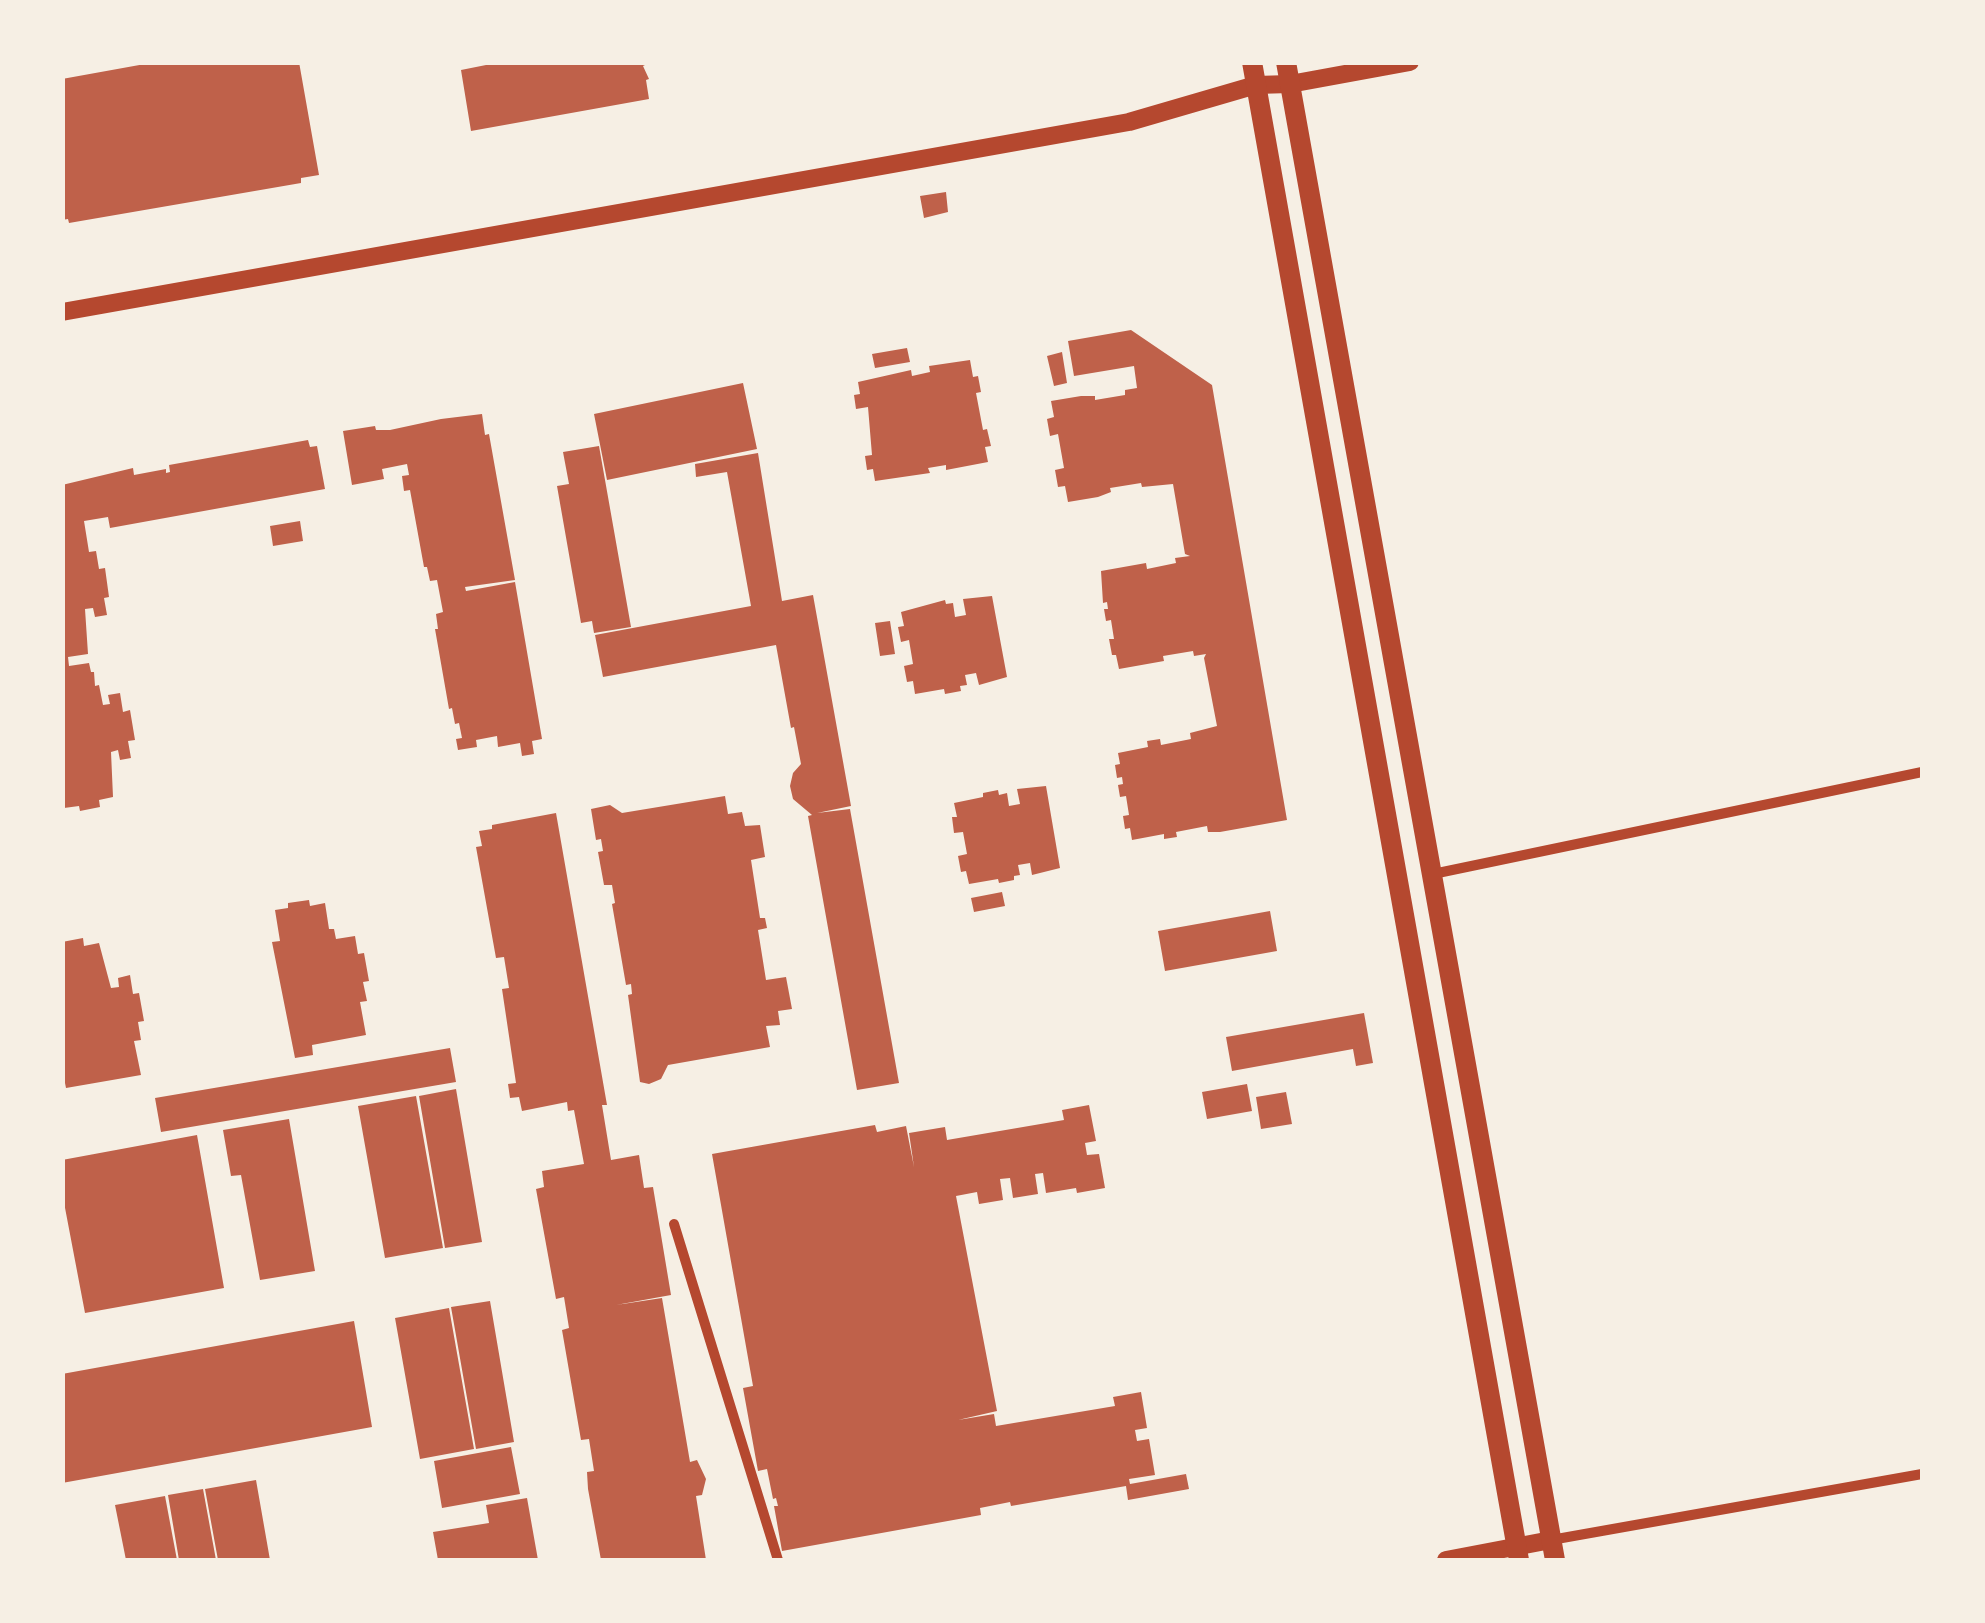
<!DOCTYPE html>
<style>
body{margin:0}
#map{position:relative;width:1985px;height:1623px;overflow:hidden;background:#f6efe4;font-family:"Archivo Narrow",sans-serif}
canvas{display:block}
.frame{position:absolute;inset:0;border:65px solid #f6efe4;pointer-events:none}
</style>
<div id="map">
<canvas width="1985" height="1623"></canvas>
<div class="frame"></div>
</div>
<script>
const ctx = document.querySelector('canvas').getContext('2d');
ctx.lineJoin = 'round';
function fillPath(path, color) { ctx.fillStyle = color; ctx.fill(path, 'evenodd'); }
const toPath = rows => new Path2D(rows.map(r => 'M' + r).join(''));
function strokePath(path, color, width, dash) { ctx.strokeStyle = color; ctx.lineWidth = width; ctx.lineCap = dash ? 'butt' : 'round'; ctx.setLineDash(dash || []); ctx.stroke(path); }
fillPath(toPath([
 [156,62,299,62,319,175,301,178,301,183,69,223,68,219,62,220,62,79],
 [501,62,651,62,643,66,649,79,646,80,649,99,471,131,461,70],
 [946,192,948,212,924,218,920,196],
 [1131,330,1212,385,1287,820,1220,832,1208,832,1207,826,1176,832,1177,837,1164,839,1164,834,1132,840,1130,828,1125,829,1123,816,1129,815,1126,796,1120,797,1118,785,1123,784,1122,777,1117,778,1115,765,1120,764,1118,753,1148,747,1147,741,1160,739,1161,745,1191,739,1190,733,1217,726,1204,658,1206,654,1194,656,1193,651,1163,656,1164,661,1119,669,1116,655,1112,655,1109,639,1114,639,1111,620,1106,621,1104,609,1108,609,1107,602,1103,603,1101,571,1146,563,1147,569,1176,563,1175,558,1190,556,1185,554,1173,484,1142,487,1141,483,1110,488,1111,492,1098,497,1068,502,1065,486,1058,487,1055,470,1064,468,1058,434,1050,436,1047,419,1054,417,1051,401,1081,396,1095,396,1095,400,1125,395,1125,390,1137,388,1134,366,1074,376,1068,341],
 [907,348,910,362,875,368,872,354],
 [1062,352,1067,383,1054,386,1047,356],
 [970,360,973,377,978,376,981,392,976,393,983,430,987,429,991,446,985,447,988,462,946,470,946,465,928,468,930,473,875,481,873,469,867,470,865,456,872,455,868,407,856,409,854,395,860,394,858,382,911,370,912,376,930,372,929,366],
 [743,383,757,449,607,480,594,414],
 [482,414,485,435,489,434,515,580,465,587,466,591,515,582,542,739,532,741,534,754,522,756,520,743,498,747,497,736,476,740,477,747,458,750,456,739,462,738,459,723,455,724,452,708,449,709,435,629,438,629,436,614,443,612,437,580,430,581,427,567,424,567,410,490,404,491,402,476,409,475,407,464,382,469,384,479,352,485,343,431,375,426,376,430,390,430,441,419],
 [308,440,310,447,317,446,325,489,110,528,108,517,84,521,89,552,96,551,99,569,105,568,109,597,104,598,107,615,95,617,93,608,85,609,88,654,68,657,69,666,89,663,91,672,94,672,95,686,99,685,103,705,110,704,108,695,120,693,123,712,130,710,135,740,128,741,131,758,120,760,118,750,111,752,113,797,99,800,100,807,80,811,79,806,64,808,62,485,133,468,134,475,166,469,166,473,170,472,169,465],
 [599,446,631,627,594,633,592,621,581,623,557,486,569,484,563,452],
 [758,453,782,601,813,595,851,806,817,813,850,809,899,1083,857,1090,808,816,812,815,793,799,790,786,793,773,801,764,794,727,791,728,776,645,603,677,595,635,751,606,727,472,696,477,695,464],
 [300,521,303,541,273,546,270,526],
 [992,596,1007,677,979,685,976,673,965,675,967,685,960,686,961,691,945,694,944,689,915,694,913,681,907,682,904,666,913,664,909,640,901,642,898,627,904,626,901,612,945,600,946,604,953,603,955,617,966,615,963,599],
 [890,621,895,654,880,656,875,623],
 [1046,786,1060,868,1032,875,1030,863,1018,865,1020,875,1014,876,1014,880,999,883,998,879,969,884,966,871,961,872,958,856,967,854,963,832,954,833,952,817,957,817,954,803,983,797,983,793,998,790,999,795,1007,793,1009,806,1020,804,1017,789],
 [725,796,728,814,742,812,745,826,760,825,765,857,751,860,760,918,765,918,767,928,758,930,766,980,786,977,792,1009,778,1011,780,1025,766,1026,770,1047,668,1065,661,1079,649,1084,640,1082,628,995,632,994,631,984,626,985,612,904,615,903,612,885,604,885,598,852,603,851,601,839,596,840,591,809,610,805,622,813],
 [556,813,607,1105,602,1105,611,1160,639,1155,644,1188,653,1187,671,1295,616,1305,662,1298,690,1462,697,1460,706,1479,702,1495,696,1496,706,1560,601,1560,588,1489,587,1472,594,1471,589,1439,581,1440,562,1330,569,1328,564,1297,556,1299,536,1189,544,1187,542,1171,584,1164,574,1110,568,1111,567,1102,522,1111,519,1097,510,1098,508,1084,516,1083,502,989,509,988,504,957,496,958,476,847,482,846,479,831,492,829,492,825],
 [1002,892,1005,906,974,912,971,898],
 [309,900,310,906,325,903,329,929,334,929,336,939,355,936,358,954,364,953,369,981,363,982,367,1001,360,1002,366,1035,312,1045,313,1055,295,1058,272,942,280,941,275,910,288,908,288,903],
 [1270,911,1277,951,1165,971,1158,931],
 [83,938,84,946,99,943,111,988,119,987,118,978,130,975,133,994,139,993,144,1021,138,1022,141,1040,134,1041,141,1075,66,1088,62,1068,62,942],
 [1364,1013,1373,1063,1356,1066,1353,1049,1232,1071,1226,1037],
 [450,1048,456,1082,161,1132,155,1098],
 [1247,1084,1252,1111,1207,1119,1202,1092],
 [456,1089,482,1242,445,1248,419,1096],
 [1286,1092,1292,1124,1261,1129,1256,1097],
 [416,1096,443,1248,385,1258,358,1106],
 [1089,1105,1096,1141,1085,1143,1087,1155,1099,1154,1105,1188,1077,1193,1076,1188,1046,1193,1043,1173,1035,1174,1038,1194,1013,1198,1010,1178,1000,1179,1003,1200,979,1204,977,1192,956,1196,997,1411,958,1420,994,1414,996,1426,1115,1406,1113,1397,1141,1392,1147,1428,1135,1430,1137,1441,1149,1439,1155,1475,1129,1479,1130,1484,1186,1474,1189,1489,1128,1500,1126,1486,1011,1506,1010,1502,980,1508,981,1515,782,1551,774,1506,778,1506,776,1498,773,1499,767,1469,758,1471,743,1388,753,1386,712,1154,875,1125,877,1132,906,1126,914,1167,909,1133,945,1127,947,1140,1064,1120,1062,1110],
 [289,1119,315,1271,260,1280,241,1175,231,1176,223,1130],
 [197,1135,224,1288,85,1313,62,1192,62,1160],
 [490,1301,514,1442,476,1449,451,1307],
 [449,1308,474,1449,420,1459,395,1318],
 [354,1321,372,1427,62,1483,62,1374],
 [511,1447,520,1494,442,1508,434,1461],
 [256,1480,270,1560,218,1560,205,1489],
 [203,1489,216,1560,179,1560,168,1495],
 [165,1496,177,1560,126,1560,115,1505],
 [527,1498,538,1560,438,1560,433,1532,489,1523,486,1505]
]), '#bf614a');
strokePath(toPath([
 [1433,874,1922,772],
 [674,1224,778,1560],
 [1551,1540,1922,1474]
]), '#b5482f', 10);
strokePath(toPath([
 [62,312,1129,122,1256,85,1290,84,1410,62],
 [1446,1560,1551,1540]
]), '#b5482f', 18);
strokePath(toPath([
 [1252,62,1519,1560],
 [1286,62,1555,1560]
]), '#b5482f', 20);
</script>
